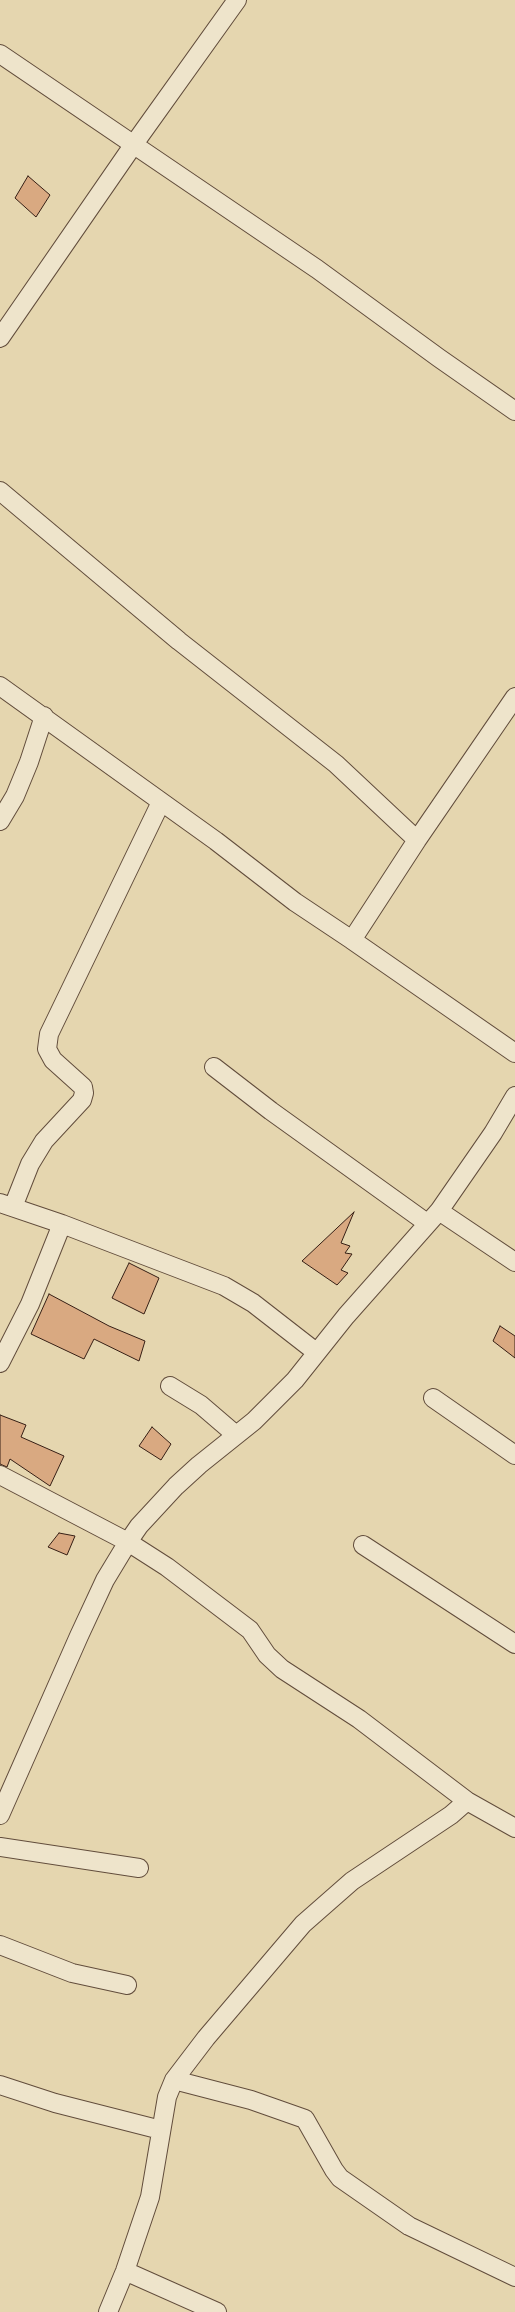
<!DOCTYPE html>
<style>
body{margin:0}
canvas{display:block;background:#e5d6af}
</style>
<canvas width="515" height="2312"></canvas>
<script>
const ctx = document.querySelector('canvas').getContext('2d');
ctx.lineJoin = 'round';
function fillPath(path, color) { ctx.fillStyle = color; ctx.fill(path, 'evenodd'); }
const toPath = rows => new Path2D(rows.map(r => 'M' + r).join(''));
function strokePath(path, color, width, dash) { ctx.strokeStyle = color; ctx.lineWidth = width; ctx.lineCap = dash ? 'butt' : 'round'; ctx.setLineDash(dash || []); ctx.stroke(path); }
const building = toPath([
 [28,176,50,195,36,217,15,198,28,176],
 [354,1212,341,1243,350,1246,345,1253,352,1254,341,1270,348,1273,337,1285,302,1261,354,1212],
 [129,1263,159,1278,144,1314,112,1298,129,1263],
 [49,1294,109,1326,145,1341,139,1361,94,1339,84,1359,31,1334,49,1294],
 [500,1326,515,1336,515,1358,493,1341,500,1326],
 [0,1415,26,1425,21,1437,64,1456,50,1486,10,1459,7,1467,0,1464,0,1415],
 [152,1427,171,1444,161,1460,139,1446,152,1427],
 [59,1533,75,1536,67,1555,48,1547,59,1533]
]);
fillPath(building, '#d9a981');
strokePath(building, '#361f15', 1);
const minor = toPath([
 [0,54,317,269,439,358,515,411],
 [0,338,134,144,237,0],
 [0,491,179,641,336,764,417,840],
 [0,686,216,841,295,902,352,940],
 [515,697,417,840,352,940,515,1053],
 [0,821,15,796,29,762,44,716],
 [214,1067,271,1111,427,1223],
 [0,1203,62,1224,224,1286,253,1303,316,1352],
 [13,1207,30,1164,44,1141,82,1100,84,1093,83,1087,53,1060,47,1049,49,1034,161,802],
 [439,1211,515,1262],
 [0,1363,30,1304,62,1224],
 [170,1386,201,1405,236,1435],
 [433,1398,515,1455],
 [0,1475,128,1542,167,1567,250,1630,267,1655,282,1669,359,1719,467,1801,515,1828],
 [363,1545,515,1644],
 [0,1815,79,1636,105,1580,128,1542,139,1526,176,1486,199,1465,254,1421,295,1380,346,1316,439,1211,493,1133,515,1096],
 [0,1847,139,1868],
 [0,1945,72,1973,127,1985],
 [174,2080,251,2100,305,2119,334,2170,340,2178,409,2226,515,2277],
 [0,2085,55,2103,161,2130],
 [125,2271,217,2312],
 [108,2312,125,2271,150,2197,167,2097,174,2080,206,2038,303,1924,352,1881,451,1815,467,1801]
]);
strokePath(minor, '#624d3c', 20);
strokePath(minor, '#eee4cb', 18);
</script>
